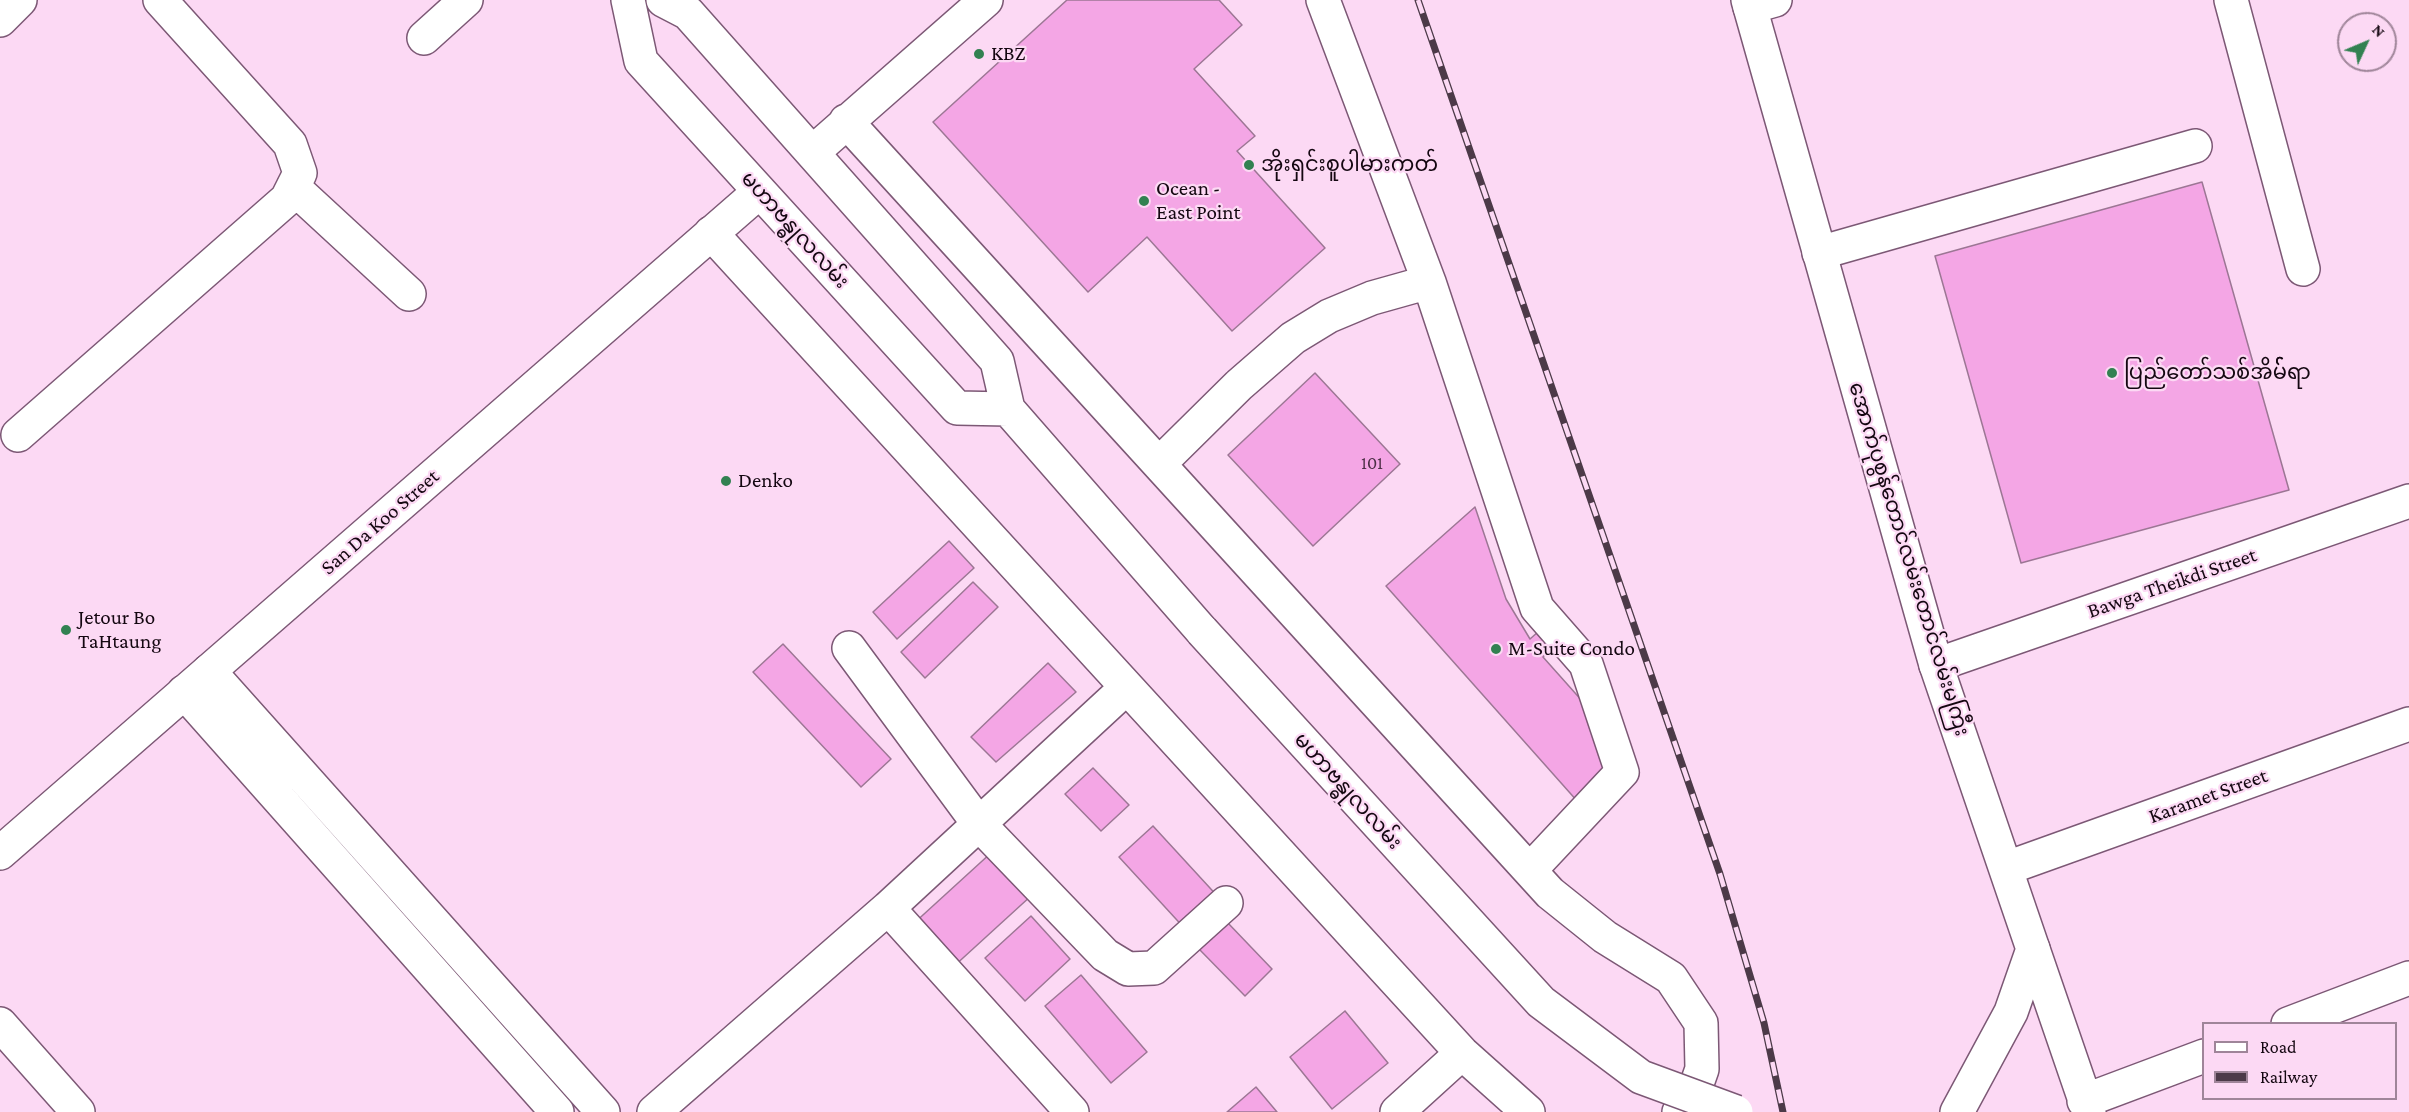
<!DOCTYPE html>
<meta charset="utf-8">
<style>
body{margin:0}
#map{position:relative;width:2409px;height:1112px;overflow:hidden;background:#fcd9f4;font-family:"Crimson Pro",serif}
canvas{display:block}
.legend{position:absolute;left:2202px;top:1022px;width:195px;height:78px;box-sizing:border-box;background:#fcd9f4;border:2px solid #9f8599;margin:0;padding:8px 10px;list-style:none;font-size:18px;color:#140711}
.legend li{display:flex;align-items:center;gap:12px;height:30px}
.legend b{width:30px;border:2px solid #9f8599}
.north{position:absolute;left:2337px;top:12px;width:60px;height:60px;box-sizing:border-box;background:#fcd9f4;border:2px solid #9f8599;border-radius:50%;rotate:46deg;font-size:16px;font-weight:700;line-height:24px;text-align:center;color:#140711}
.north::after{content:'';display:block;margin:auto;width:21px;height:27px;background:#328151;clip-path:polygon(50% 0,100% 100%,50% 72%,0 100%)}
</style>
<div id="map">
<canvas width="2409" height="1112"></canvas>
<ul class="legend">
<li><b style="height:8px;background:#fff"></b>Road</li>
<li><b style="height:8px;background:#4c3a48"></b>Railway</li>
</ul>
<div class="north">N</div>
</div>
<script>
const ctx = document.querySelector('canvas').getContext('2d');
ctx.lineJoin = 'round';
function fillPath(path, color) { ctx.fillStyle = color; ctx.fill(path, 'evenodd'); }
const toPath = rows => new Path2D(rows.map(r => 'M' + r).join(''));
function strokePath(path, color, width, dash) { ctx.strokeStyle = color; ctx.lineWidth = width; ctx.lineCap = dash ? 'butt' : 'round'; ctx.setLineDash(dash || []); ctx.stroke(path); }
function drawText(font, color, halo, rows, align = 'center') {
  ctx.font = font + ' "Crimson Pro","Noto Sans Myanmar",serif'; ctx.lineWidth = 4.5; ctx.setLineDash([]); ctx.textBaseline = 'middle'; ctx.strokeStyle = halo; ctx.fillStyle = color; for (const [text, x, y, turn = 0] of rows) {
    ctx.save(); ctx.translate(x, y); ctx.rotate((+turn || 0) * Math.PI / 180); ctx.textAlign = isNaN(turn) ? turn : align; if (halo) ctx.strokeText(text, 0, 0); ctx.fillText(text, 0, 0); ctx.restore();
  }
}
const building = toPath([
 [1067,0,1219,0,1242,25,1194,69,1255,136,1237,151,1325,248,1232,331,1147,237,1088,292,933,122,1067,0],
 [2202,182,2289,490,2021,563,1935,256,2202,182],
 [1315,373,1400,464,1313,546,1228,455,1315,373],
 [1475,507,1506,599,1530,639,1547,624,1558,640,1543,657,1584,703,1608,770,1578,802,1386,586,1475,507],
 [949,541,974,568,897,639,873,612,949,541],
 [973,582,998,607,925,678,901,652,973,582],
 [783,644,891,759,861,787,753,672,783,644],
 [1048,663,1076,692,996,762,971,737,1048,663],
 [1093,768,1129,805,1101,831,1065,794,1093,768],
 [1153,826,1221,900,1187,931,1119,857,1153,826],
 [992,852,1032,895,952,968,912,925,992,852],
 [1031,916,1070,959,1025,1001,985,958,1031,916],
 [1227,922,1272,969,1245,996,1199,949,1227,922],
 [1081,975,1147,1052,1111,1083,1045,1006,1081,975],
 [1345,1011,1388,1063,1332,1109,1290,1057,1345,1011],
 [1256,1087,1277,1112,1227,1112,1256,1087]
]);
fillPath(building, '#f4a6e5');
strokePath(building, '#9c7694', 1.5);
const minor = toPath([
 [1323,0,1429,282,1537,608,1586,664,1622,772,1530,870],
 [2231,0,2303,269],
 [1750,7,1775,0],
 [0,20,20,0],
 [424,38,466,0],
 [846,121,1550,893,1605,937,1671,978,1701,1023,1702,1069,1693,1095,1679,1112],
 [813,152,986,0],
 [293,187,409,294],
 [711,233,1462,1053,1528,1112],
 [1819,253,2195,146],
 [18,435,287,199,300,173,290,144,160,0],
 [1160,463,1239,385,1293,338,1329,316,1372,298,1429,282],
 [849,648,978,823,1105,955,1128,969,1154,968,1226,903],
 [1936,665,2409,501],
 [209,671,603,1112],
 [184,692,557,1112],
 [2007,868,2409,724],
 [888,908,1126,688],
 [2033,949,2089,1112],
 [0,1024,78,1112],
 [2288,1024,2409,978],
 [2084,1101,2204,1056],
 [654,1112,888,908,1072,1112],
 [1397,1112,1462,1053]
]);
const major = toPath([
 [628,0,641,61,957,408,1008,409],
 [663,0,688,13,997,361,1008,409,1202,631],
 [1748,0,1936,665,2033,949,2011,1012,1957,1112],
 [0,853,759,192]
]);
strokePath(minor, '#7c5875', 36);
strokePath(major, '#7c5875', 36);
strokePath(minor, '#fff', 33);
strokePath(major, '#fff', 33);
const rail = toPath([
 [1418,0,1720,874,1764,1023,1783,1112]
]);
strokePath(rail, '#4c3a48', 7);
strokePath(rail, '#fcd9f4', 4.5, [14]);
const majorBridge = toPath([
 [1202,631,1541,1002,1641,1077,1736,1112]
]);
strokePath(majorBridge, '#7c5875', 36, []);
strokePath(majorBridge, '#fff', 33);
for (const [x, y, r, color] of [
 [979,54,6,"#328151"],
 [1249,165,6,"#328151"],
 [1144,201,6,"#328151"],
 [2112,373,6,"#328151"],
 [726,481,6,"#328151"],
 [66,630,6,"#328151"],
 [1496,649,6,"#328151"]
]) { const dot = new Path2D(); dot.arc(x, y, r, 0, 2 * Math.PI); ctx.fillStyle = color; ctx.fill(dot); strokePath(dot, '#fcd9f4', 2); }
drawText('18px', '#4c2f46', null, [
 ["101",1372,463]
]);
drawText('21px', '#140711', '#fcd9f4', [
 ["KBZ",991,54],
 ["အိုးရှင်းစူပါမားကတ်",1261,165],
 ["Ocean -",1156,189],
 ["East Point",1156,213],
 ["ပြည်တော်သစ်အိမ််ရာ",2124,373],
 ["Denko",738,481],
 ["Jetour Bo",78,618],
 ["TaHtaung",78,642],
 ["M-Suite Condo",1508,649]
], 'left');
drawText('21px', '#140711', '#fcd9f4', [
 ["မဟာဗန္ဓုလလမ်း",795,230,48],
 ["San Da Koo Street",380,522,-41],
 ["အောက်ပုစွန်တောင်လမ်းတောင်လမ်းမကြီး",1909,559,73],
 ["Bawga Theikdi Street",2172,583,-19],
 ["မဟာဗန္ဓုလလမ်း",1348,791,48],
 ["Karamet Street",2208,796,-20]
]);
</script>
